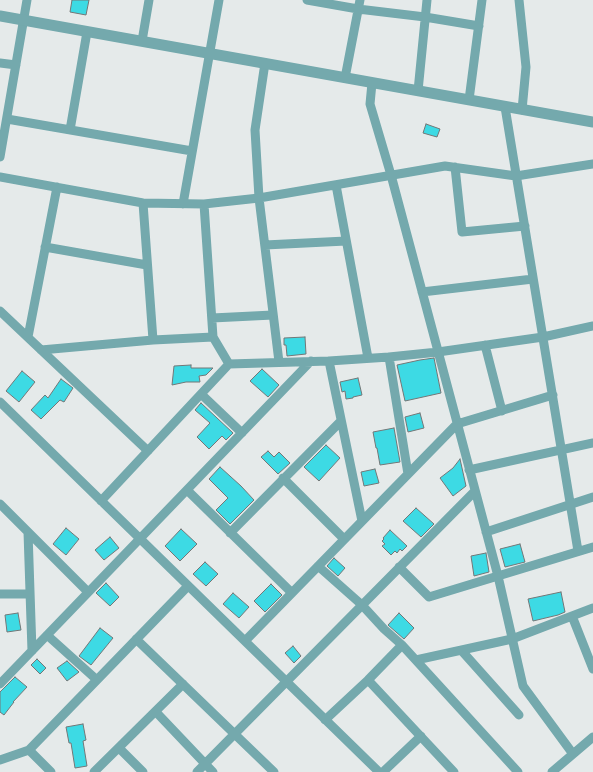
<!DOCTYPE html>
<style>
body{margin:0}
canvas{display:block;background:#e5eaea}
</style>
<canvas width="593" height="772"></canvas>
<script>
const ctx = document.querySelector('canvas').getContext('2d');
ctx.lineJoin = 'round';
function fillPath(path, color) { ctx.fillStyle = color; ctx.fill(path, 'evenodd'); }
const toPath = rows => new Path2D(rows.map(r => 'M' + r).join(''));
function strokePath(path, color, width, dash) { ctx.strokeStyle = color; ctx.lineWidth = width; ctx.lineCap = dash ? 'butt' : 'round'; ctx.setLineDash(dash || []); ctx.stroke(path); }
const building = toPath([
 [72,0,89,0,86,15,70,12,72,0],
 [426,124,440,129,437,137,423,133,426,124],
 [305,337,306,354,287,356,286,345,284,345,284,338,305,337],
 [434,358,441,393,405,401,397,365,420,360,434,358],
 [191,365,191,368,213,368,206,375,199,376,200,382,186,382,172,385,174,366,191,365],
 [262,369,279,385,268,397,250,381,262,369],
 [22,371,35,382,19,402,6,391,22,371],
 [358,378,362,395,353,397,353,398,346,399,345,391,342,392,340,382,358,378],
 [61,379,73,388,64,402,60,400,41,419,31,410,45,395,48,398,61,379],
 [201,403,233,433,226,440,222,436,209,449,197,437,210,423,195,410,201,403],
 [420,413,424,428,408,432,405,417,420,413],
 [394,428,400,462,380,465,377,448,376,448,373,432,394,428],
 [326,445,340,458,319,481,304,467,326,445],
 [268,451,274,457,279,452,290,463,278,474,261,457,268,451],
 [460,459,466,486,453,496,440,478,453,468,460,459],
 [220,467,241,486,254,500,230,524,216,510,228,498,209,479,220,467],
 [375,469,379,483,364,486,361,472,375,469],
 [416,508,434,524,421,537,403,521,416,508],
 [66,528,79,539,66,555,53,544,66,528],
 [181,529,197,544,180,561,165,546,181,529],
 [390,530,407,546,402,551,400,549,397,553,395,551,391,555,382,546,385,544,382,541,384,539,383,538,390,530],
 [110,537,119,548,104,560,95,550,110,537],
 [520,544,525,562,505,567,500,549,520,544],
 [486,553,489,572,474,576,471,556,486,553],
 [334,558,345,568,338,576,327,566,334,558],
 [205,562,218,574,206,586,193,574,205,562],
 [106,583,119,597,110,606,96,593,106,583],
 [271,584,282,595,265,612,254,601,271,584],
 [561,592,565,612,558,615,533,621,528,599,561,592],
 [233,593,249,607,239,618,223,604,233,593],
 [18,613,21,630,7,632,5,615,18,613],
 [399,613,414,628,404,639,388,625,399,613],
 [100,628,113,638,91,665,79,656,100,628],
 [293,646,301,656,294,663,285,653,293,646],
 [37,659,46,668,40,674,31,665,37,659],
 [67,661,79,672,67,681,57,668,67,661],
 [15,677,27,687,13,702,14,702,4,715,0,712,0,692,15,677],
 [83,724,86,740,83,741,87,766,75,768,71,743,69,743,66,727,83,724]
]);
fillPath(building, '#3ddae4');
strokePath(building, '#737777', 1);
strokePath(toPath([
 [307,0,358,9,425,17,479,26],
 [519,0,526,67,522,110],
 [142,41,149,0],
 [0,63,16,65],
 [265,63,255,130,259,198,279,362],
 [345,78,360,0],
 [372,83,370,104,391,175,498,576,523,686,573,754],
 [418,91,427,0],
 [469,100,482,0],
 [505,107,578,551],
 [7,119,192,151],
 [70,130,87,32],
 [0,157,27,0],
 [455,167,462,232,525,226],
 [0,177,143,203,204,204,259,198,445,166,516,176,593,164],
 [336,185,368,358],
 [143,203,153,340],
 [183,204,219,0],
 [204,204,213,337,229,364],
 [265,245,346,241],
 [45,247,147,265],
 [422,292,533,279],
 [0,311,148,451],
 [212,318,273,315],
 [28,337,57,187],
 [485,345,502,411],
 [41,350,153,340,213,337],
 [389,357,408,474],
 [329,361,362,521],
 [201,394,242,433],
 [0,402,379,772],
 [469,470,593,443],
 [283,478,344,539],
 [187,490,292,593],
 [101,501,229,364,329,361,389,357,438,352,543,337,593,326],
 [0,504,88,592],
 [28,532,32,651],
 [486,532,593,497],
 [230,533,341,421],
 [318,566,362,605,384,629,402,645,518,772],
 [399,567,429,597,593,547],
 [0,594,30,594],
 [572,616,593,669],
 [47,635,97,680],
 [136,639,274,772],
 [245,641,457,424,553,395],
 [461,650,519,715],
 [416,660,512,639,593,608],
 [368,680,454,772],
 [0,684,311,361],
 [156,712,213,772],
 [325,720,368,680,402,645],
 [119,748,143,772],
 [29,750,51,772],
 [0,760,29,750,188,586],
 [94,772,183,684],
 [197,772,475,491],
 [383,772,421,736],
 [552,772,593,737]
]), '#74a9ad', 9);
strokePath(toPath([
 [0,16,593,122]
]), '#74a9ad', 11);
</script>
